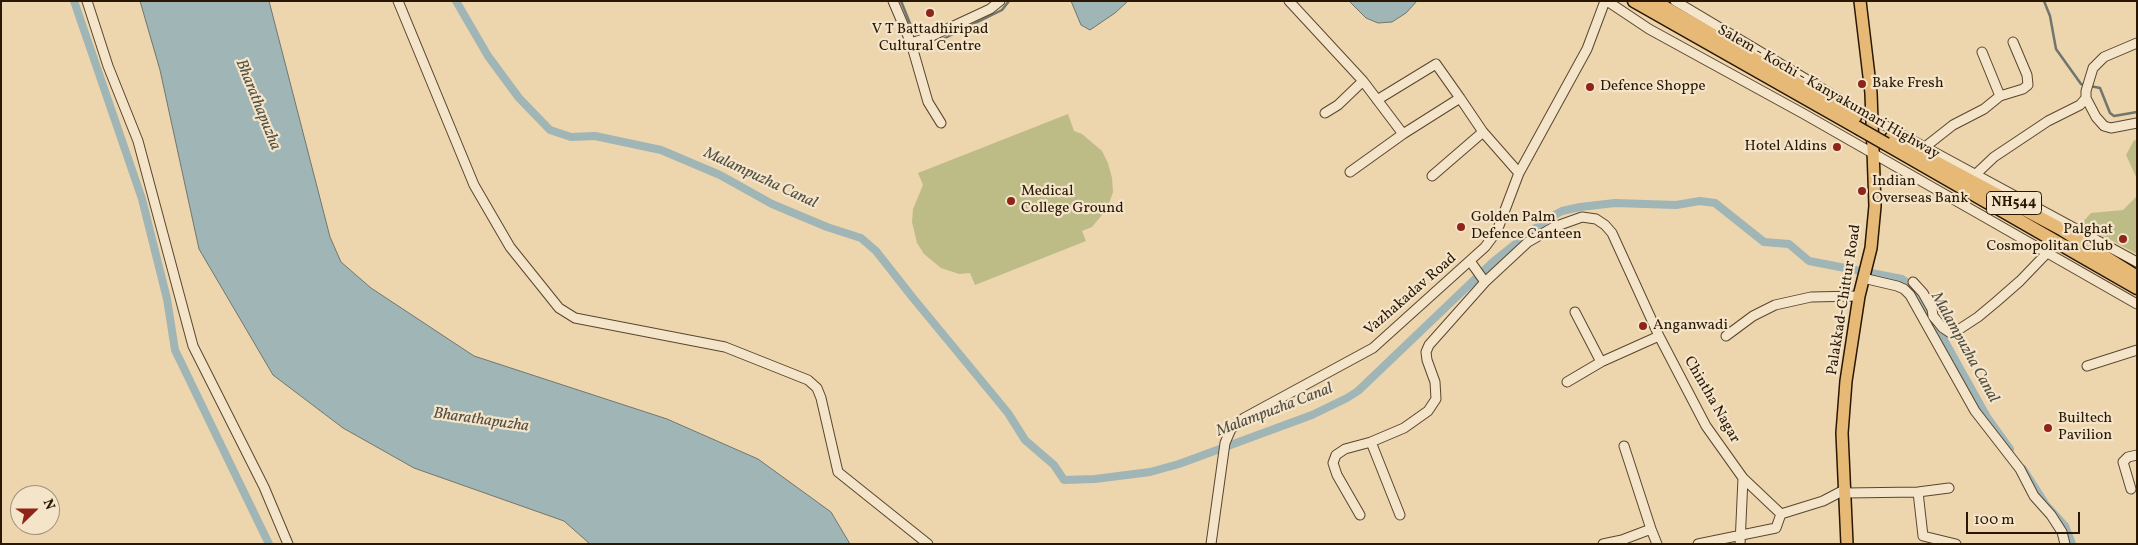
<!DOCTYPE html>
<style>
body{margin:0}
#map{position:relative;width:2138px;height:545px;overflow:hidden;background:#edd5ad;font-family:Vollkorn,serif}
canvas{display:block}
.frame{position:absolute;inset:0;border:2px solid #291702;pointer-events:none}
.north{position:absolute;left:10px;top:485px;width:50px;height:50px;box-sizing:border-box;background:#f3e4ca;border:1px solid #a2927a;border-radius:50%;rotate:68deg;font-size:14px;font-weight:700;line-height:20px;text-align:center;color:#291702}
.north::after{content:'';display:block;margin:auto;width:18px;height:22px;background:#8f2418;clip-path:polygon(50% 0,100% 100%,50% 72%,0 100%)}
.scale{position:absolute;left:1966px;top:512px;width:114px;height:22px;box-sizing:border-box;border:2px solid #291702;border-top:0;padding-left:6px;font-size:15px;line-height:18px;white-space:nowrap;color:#291702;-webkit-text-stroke:4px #f3e4ca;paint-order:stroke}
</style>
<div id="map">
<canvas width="2138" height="545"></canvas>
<div class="frame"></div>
<div class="north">N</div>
<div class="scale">100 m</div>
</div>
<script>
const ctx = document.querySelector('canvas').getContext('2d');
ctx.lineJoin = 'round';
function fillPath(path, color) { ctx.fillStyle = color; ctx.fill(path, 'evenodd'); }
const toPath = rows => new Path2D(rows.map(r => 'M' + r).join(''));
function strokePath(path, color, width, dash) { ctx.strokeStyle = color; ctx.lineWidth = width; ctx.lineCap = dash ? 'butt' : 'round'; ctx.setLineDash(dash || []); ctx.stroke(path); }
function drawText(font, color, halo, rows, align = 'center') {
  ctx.font = font + ' Vollkorn,serif'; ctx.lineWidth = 4.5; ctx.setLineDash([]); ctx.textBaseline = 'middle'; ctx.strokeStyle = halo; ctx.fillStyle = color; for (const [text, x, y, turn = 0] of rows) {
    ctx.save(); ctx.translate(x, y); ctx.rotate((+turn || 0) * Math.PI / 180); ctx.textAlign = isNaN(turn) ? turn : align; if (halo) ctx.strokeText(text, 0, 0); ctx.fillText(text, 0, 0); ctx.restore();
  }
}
fillPath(toPath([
 [1068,114,1074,131,1082,134,1102,151,1108,163,1112,178,1113,192,1107,209,1092,227,1082,231,1086,241,975,285,970,273,959,274,941,268,924,254,917,243,912,222,913,209,923,185,918,173],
 [2134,140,2137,141,2137,179,2126,155],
 [2137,196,2137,254,2081,224,2091,213,2123,210]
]), '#bdbc87');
const water = toPath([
 [140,1,269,1,330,237,341,262,371,288,474,356,667,419,758,459,831,512,850,544,590,544,564,521,414,468,343,428,273,375,199,249,160,70,140,1],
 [1071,1,1128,1,1115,13,1090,30,1081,25,1071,1],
 [1349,1,1417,1,1406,13,1392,22,1378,23,1366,18,1349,1]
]);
fillPath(water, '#9fb5b6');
strokePath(water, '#70766e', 1);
strokePath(toPath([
 [901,1,913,31,931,32],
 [2044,1,2050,16,2056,49,2081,84,2084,85],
 [939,41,1002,10,1009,1],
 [2090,86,2100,88,2110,113,2114,116,2137,112]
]), '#70766e', 2.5);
strokePath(toPath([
 [74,1,142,199,167,299,175,350,269,544],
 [456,1,488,56,519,98,550,130,571,137,595,136,661,150,720,175,772,204,827,227,861,238,876,251,913,298,1008,413,1025,440,1054,465,1064,480,1095,479,1150,472,1179,464,1312,415,1347,398,1358,391,1493,262,1547,219,1562,211,1580,207,1615,203,1676,205,1700,201,1715,203,1764,242,1789,244,1809,261,1902,279,1915,288,1987,417,2010,449],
 [2023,469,2046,505,2065,526,2072,544]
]), '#9fb5b6', 8);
const minor = toPath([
 [87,1,108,66,138,141,193,346,264,487,288,544],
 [398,1,474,185,510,247,559,308,575,318,725,347,808,380,817,388,821,398,838,472,928,544],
 [893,1,911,43,928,102,941,123],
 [1289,1,1363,81,1403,134,1460,98,1483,132,1519,173],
 [1607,1,1649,29,1804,114,2137,304],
 [1675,1,1873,119,2137,262],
 [911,43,932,36,990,9,1000,1],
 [1982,52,2000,96],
 [2086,98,2096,117,2104,126,2111,128,2137,123],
 [1377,100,1436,64,1460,98],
 [1325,113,1338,105,1363,81],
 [1925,147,1953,125,1984,109,2000,96,2023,89,2028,85,2027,75,2013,42],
 [1350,172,1403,134],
 [1975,175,1994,157,2048,121,2080,105,2086,98,2086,91,2093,68,2104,57,2137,43],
 [1432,176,1483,132],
 [1470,261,1485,282,1528,242,1554,227,1582,217,1596,219,1605,225,1612,233,1659,336,1706,426,1743,478,1781,514,1823,501,1846,489],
 [1863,278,1897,286,1904,289,1910,295,1975,411,2020,469,2034,496,2051,515,2062,532,2065,544],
 [1913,282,1923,293,1932,309,1933,316,1943,328,1952,334,1978,317,1996,302,2020,281,2047,253],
 [1575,312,1601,362,1659,336],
 [1726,336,1753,316,1775,305,1811,297,1859,296],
 [2087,366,2137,350],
 [1567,382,1601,362],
 [1371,442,1400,515],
 [2131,489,2123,462,2128,457,2137,455],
 [1918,492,1923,536,1956,544],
 [1846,493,1918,492,1949,488],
 [1360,515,1337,475,1333,463,1336,455,1345,449,1371,442,1404,428,1428,411,1436,399,1435,382,1427,360,1426,352,1429,345,1485,282],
 [1651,529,1657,544],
 [1211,544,1225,443,1231,429,1244,418,1373,348,1485,247,1497,231,1519,173,1587,49,1605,1],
 [1603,544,1622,540,1651,529,1624,446],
 [1698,544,1776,528,1781,514],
 [1740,544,1743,478]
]);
const major = toPath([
 [1847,544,1842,433,1846,381,1859,296,1871,248,1875,206,1871,93,1860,1]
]);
const highway = toPath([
 [1634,1,1858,128],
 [1654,1,1855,117],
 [1891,138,2061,229,2137,277],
 [1886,144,2137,288]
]);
strokePath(minor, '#5a462d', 11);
strokePath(major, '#291702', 14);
strokePath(highway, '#291702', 15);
strokePath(minor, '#f3e4ca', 9);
strokePath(major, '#e6ba76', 11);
strokePath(highway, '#e6ba76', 12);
const highwayBridge = toPath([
 [1858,128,1886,144]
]);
strokePath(highwayBridge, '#291702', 15, []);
strokePath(highwayBridge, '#e6ba76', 12);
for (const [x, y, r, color] of [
 [930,13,5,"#8f2418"],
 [1862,84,5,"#8f2418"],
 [1590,87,5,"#8f2418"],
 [1837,147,5,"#8f2418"],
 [1862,191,5,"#8f2418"],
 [1011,201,5,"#8f2418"],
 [1461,227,5,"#8f2418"],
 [2123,239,5,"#8f2418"],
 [1643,326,5,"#8f2418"],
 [2048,428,5,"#8f2418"]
]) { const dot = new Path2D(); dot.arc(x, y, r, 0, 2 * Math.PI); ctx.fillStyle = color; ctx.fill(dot); strokePath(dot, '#f3e4ca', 2); }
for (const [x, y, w] of [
 [2014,203,55]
]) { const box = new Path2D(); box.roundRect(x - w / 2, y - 11.5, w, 23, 4); ctx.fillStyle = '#f3e4ca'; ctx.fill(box); strokePath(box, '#291702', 1); }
drawText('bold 14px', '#291702', null, [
 ["NH544",2014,203]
]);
drawText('15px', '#291702', '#f3e4ca', [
 ["V T Battadhiripad",930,30,"center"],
 ["Cultural Centre",930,47,"center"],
 ["Bake Fresh",1872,84],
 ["Defence Shoppe",1600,87],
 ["Hotel Aldins",1827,147,"right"],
 ["Indian",1872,182],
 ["Overseas Bank",1872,199],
 ["Medical",1021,192],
 ["College Ground",1021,209],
 ["Golden Palm",1471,218],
 ["Defence Canteen",1471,235],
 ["Palghat",2113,230,"right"],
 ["Cosmopolitan Club",2113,247,"right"],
 ["Anganwadi",1653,326],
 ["Builtech",2058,419],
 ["Pavilion",2058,436]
], 'left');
drawText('15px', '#291702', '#f3e4ca', [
 ["Salem - Kochi - Kanyakumari Highway",1828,93,30],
 ["Vazhakadav Road",1411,295,-41],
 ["Palakkad-Chittur Road",1845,300,-81],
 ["Chintha Nagar",1711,400,60]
]);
drawText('italic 16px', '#524e41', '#f3e4ca', [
 ["Bharathapuzha",257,105,68],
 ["Malampuzha Canal",760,179,25],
 ["Malampuzha Canal",1964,348,61],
 ["Malampuzha Canal",1275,411,-21],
 ["Bharathapuzha",481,421,8]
]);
</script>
